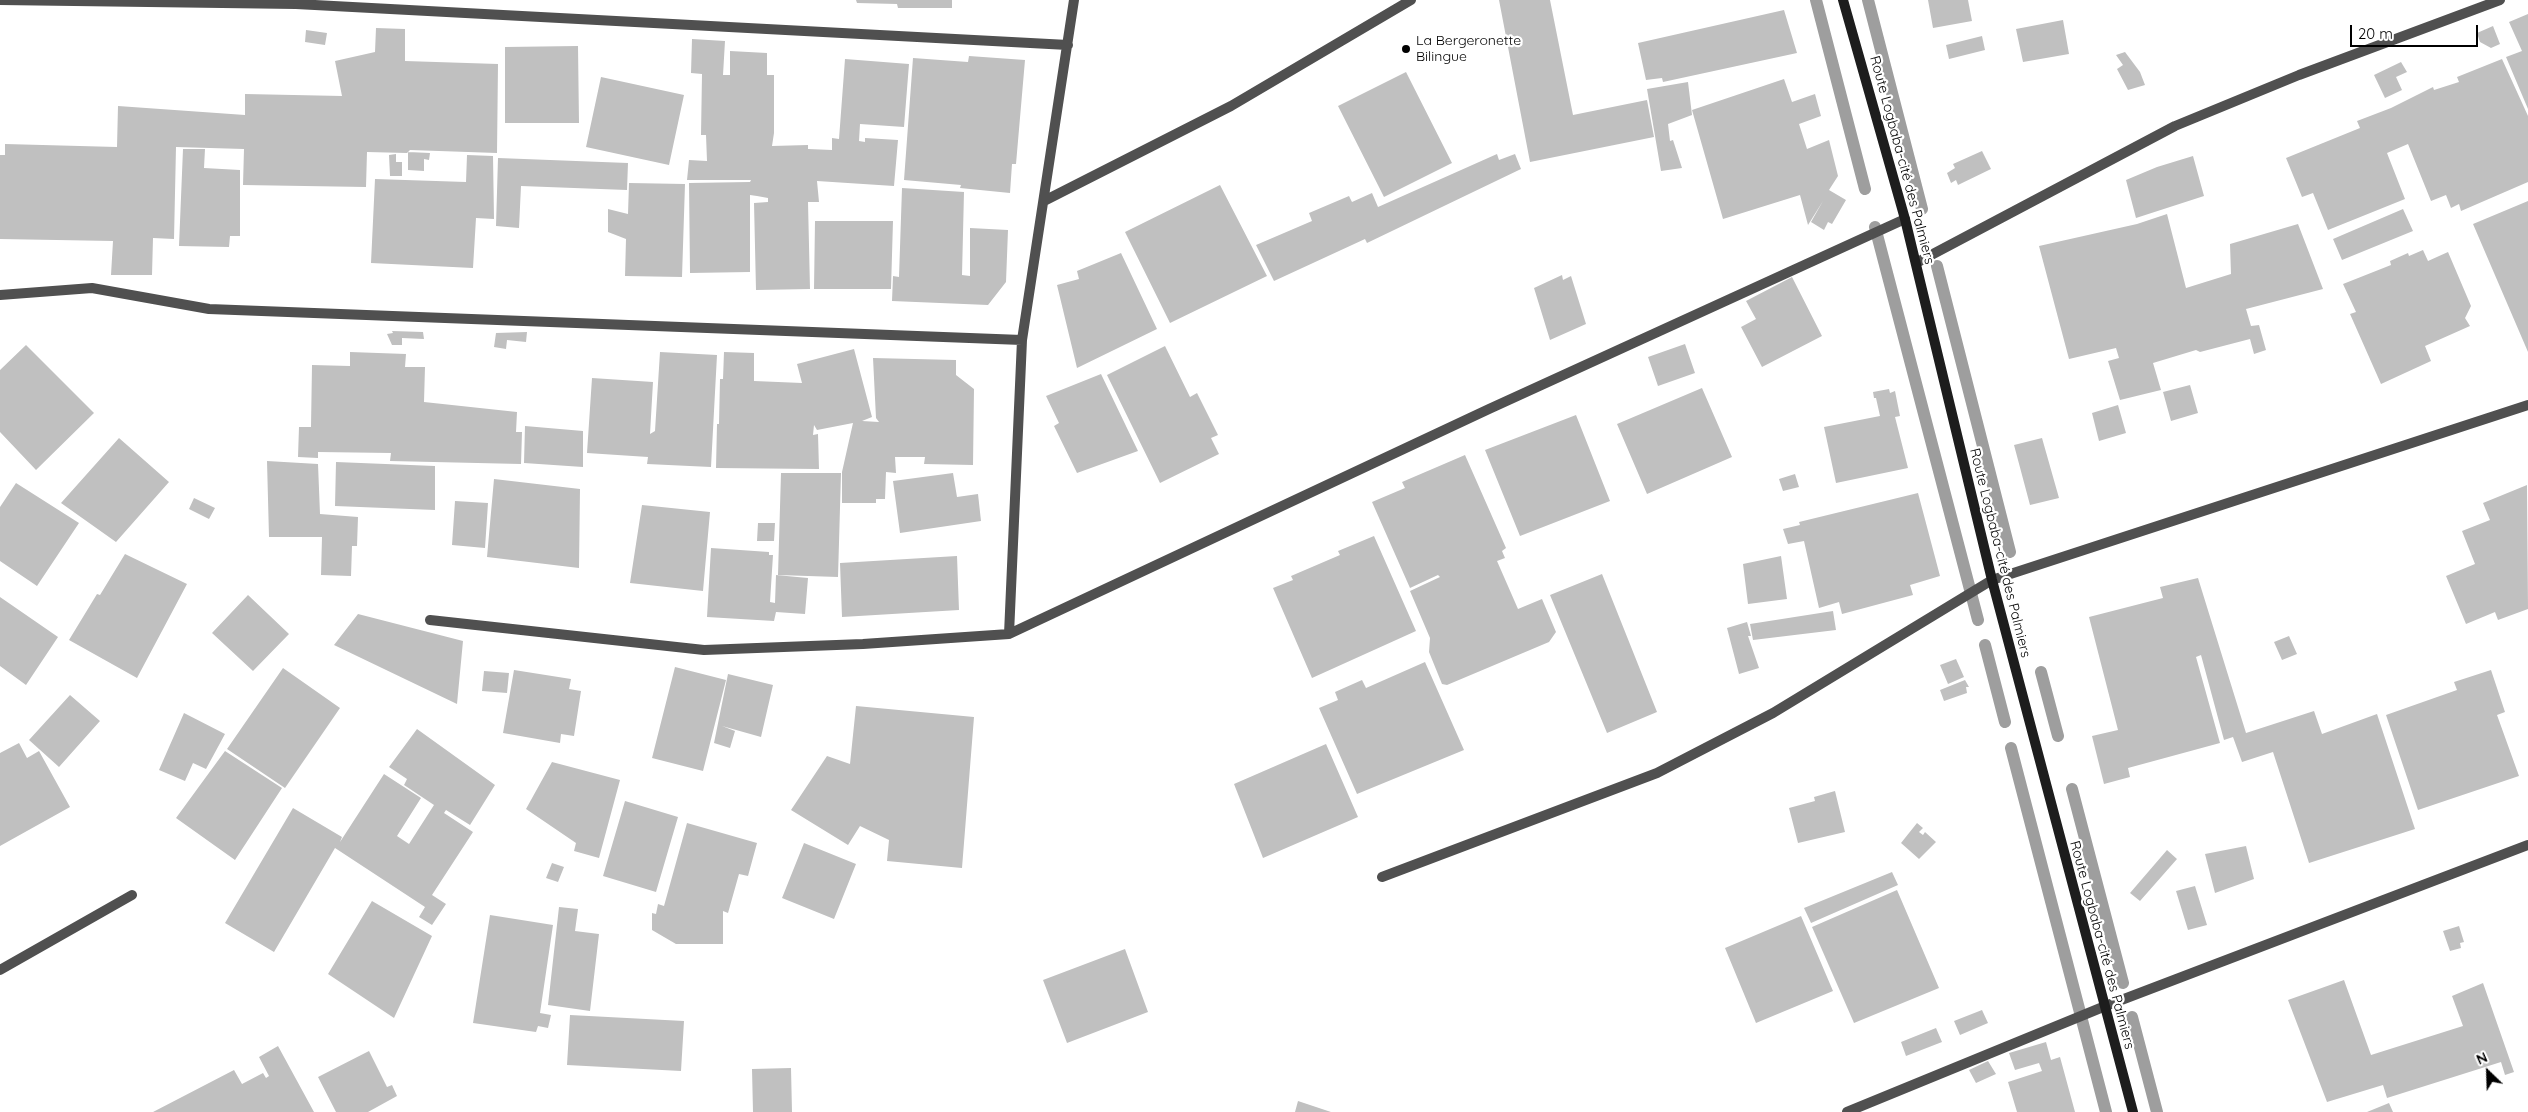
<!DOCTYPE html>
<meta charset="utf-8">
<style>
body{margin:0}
#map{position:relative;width:2528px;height:1112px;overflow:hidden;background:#fff;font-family:Quicksand,sans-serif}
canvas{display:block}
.north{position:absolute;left:2463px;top:1047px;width:50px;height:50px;-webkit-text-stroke:4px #fff;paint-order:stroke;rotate:336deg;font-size:14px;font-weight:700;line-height:20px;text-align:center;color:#000}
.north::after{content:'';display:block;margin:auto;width:18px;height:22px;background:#000;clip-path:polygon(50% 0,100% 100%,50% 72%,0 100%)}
.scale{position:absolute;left:2350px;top:25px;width:128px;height:22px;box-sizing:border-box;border:2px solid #000;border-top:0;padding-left:6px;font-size:15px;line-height:18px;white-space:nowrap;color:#000;-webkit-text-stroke:4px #fff;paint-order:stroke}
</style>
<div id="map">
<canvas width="2528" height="1112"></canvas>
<div class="north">N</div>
<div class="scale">20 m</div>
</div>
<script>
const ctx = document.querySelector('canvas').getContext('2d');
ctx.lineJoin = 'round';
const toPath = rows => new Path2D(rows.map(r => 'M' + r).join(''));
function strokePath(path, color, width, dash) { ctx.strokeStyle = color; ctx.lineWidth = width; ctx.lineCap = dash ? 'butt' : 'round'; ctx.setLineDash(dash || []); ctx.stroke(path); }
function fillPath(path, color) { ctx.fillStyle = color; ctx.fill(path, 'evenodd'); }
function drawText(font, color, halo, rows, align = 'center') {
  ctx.font = font + ' Quicksand,sans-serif'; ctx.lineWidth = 4.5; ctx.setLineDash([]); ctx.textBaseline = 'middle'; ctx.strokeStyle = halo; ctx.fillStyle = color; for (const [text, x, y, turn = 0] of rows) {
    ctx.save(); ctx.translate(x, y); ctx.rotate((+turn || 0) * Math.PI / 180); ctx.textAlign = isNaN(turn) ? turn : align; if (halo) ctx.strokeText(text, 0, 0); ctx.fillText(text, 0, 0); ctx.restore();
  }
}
strokePath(toPath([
 [1816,0,1865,189],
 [1868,0,1922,209],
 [1875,227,1978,620],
 [1937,266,2010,552],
 [1985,645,2005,722],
 [2041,672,2058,736],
 [2011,748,2106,1112],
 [2072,789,2123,983],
 [2132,1017,2157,1112]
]), '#9e9e9e', 12);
fillPath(toPath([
 [856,0,952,0,952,8,898,8,897,4,857,3],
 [1499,0,1550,0,1573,115,1647,100,1654,137,1530,162],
 [1928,0,1968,0,1972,21,1933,28],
 [1784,10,1797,53,1663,82,1662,78,1646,80,1638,43],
 [2528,14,2528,109,2506,57,2522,51,2509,22],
 [2063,20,2069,54,2023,62,2016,29],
 [2493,26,2500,44,2491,48,2480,42,2477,33],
 [376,28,405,29,405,61,498,64,497,153,410,150,407,153,367,152,366,187,243,185,244,149,176,147,174,239,153,238,152,275,111,275,113,241,0,239,0,155,5,155,5,144,117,147,118,106,245,115,245,94,342,96,335,61,375,52],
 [306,30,327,33,325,45,305,42],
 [1982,36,1985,50,1949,59,1946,45],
 [692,39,725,41,723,75,730,75,730,51,767,53,767,75,774,75,774,133,772,146,808,145,808,149,832,150,832,138,839,139,845,59,909,64,904,127,860,124,859,141,865,142,865,138,898,140,894,186,817,181,819,202,808,202,810,289,756,290,754,203,768,202,768,198,757,196,750,195,750,272,690,273,689,183,750,182,751,180,687,180,689,160,707,161,706,135,701,135,702,74,691,73],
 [578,46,579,123,505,123,505,47],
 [2125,52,2140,72,2145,85,2128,90,2117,69,2123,65,2116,55],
 [969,56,1025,60,1016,164,1012,164,1010,193,960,188,961,185,904,180,913,58,968,62],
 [2502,59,2528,116,2528,182,2461,211,2459,204,2451,208,2446,195,2431,201,2408,144,2387,153,2405,199,2328,230,2313,193,2302,197,2286,158,2360,128,2357,121,2391,108,2433,87,2434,90,2459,82,2457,77],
 [2401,62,2407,72,2396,77,2402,90,2385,98,2374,75],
 [1406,72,1452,163,1384,197,1338,106],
 [601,77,684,95,669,165,586,147],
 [1784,79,1792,102,1815,94,1821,116,1799,124,1807,149,1829,140,1838,176,1829,190,1846,200,1832,224,1828,222,1824,230,1811,222,1823,201,1808,225,1800,195,1723,219,1692,110],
 [1688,82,1692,115,1668,124,1670,141,1673,140,1682,168,1661,171,1647,89],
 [183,149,205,149,204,168,240,170,240,236,230,236,229,247,179,246],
 [1982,151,1991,169,1958,185,1956,180,1951,183,1947,173,1955,168,1953,164],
 [408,152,430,153,429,160,424,159,424,171,408,170],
 [396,154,396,162,402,162,402,176,390,176,389,155],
 [1497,154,1499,160,1515,154,1521,169,1367,243,1365,239,1274,281,1256,245,1312,221,1309,213,1349,196,1352,202,1372,193,1378,207],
 [467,155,493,156,494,219,476,218,473,268,371,263,375,179,466,182],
 [2193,156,2204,196,2136,218,2126,180,2157,167],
 [498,158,628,163,627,190,521,186,519,228,496,226],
 [629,183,685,184,682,277,625,276,626,239,608,232,608,209,628,214],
 [1220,185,1267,276,1170,323,1125,232],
 [902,188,964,192,962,275,970,276,970,228,1008,230,1006,282,988,305,892,301,893,276,899,277],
 [2528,201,2528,352,2473,224],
 [2403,209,2413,231,2342,260,2333,239],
 [2167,214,2186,288,2231,274,2230,244,2298,224,2323,289,2246,309,2251,326,2259,325,2266,350,2254,354,2250,339,2200,352,2196,350,2153,363,2161,390,2120,400,2108,361,2119,358,2116,348,2069,359,2039,246,2137,224],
 [815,221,893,221,891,289,814,289],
 [2423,250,2428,261,2448,252,2471,306,2465,318,2470,326,2425,346,2431,361,2381,384,2350,314,2356,312,2343,284,2391,265,2390,261,2408,253,2409,256],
 [1121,253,1157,329,1077,368,1057,285,1079,279,1077,271],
 [1562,275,1563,280,1571,276,1586,324,1550,340,1534,288],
 [1792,277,1822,336,1762,367,1741,327,1756,319,1746,301],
 [392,331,423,332,424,339,402,338,402,345,392,345,387,334,393,333],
 [527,332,526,342,507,340,506,349,494,347,496,333],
 [1685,344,1695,373,1658,386,1648,357],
 [26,345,94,413,36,470,0,432,0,370],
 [1165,346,1190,397,1197,393,1218,435,1211,438,1219,454,1160,483,1107,375],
 [854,349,872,417,862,421,879,422,876,418,873,358,956,360,956,375,974,389,973,465,924,464,925,457,895,457,896,473,886,472,885,499,876,499,876,503,842,503,842,472,853,423,817,430,814,425,813,435,818,434,819,469,716,468,717,424,719,424,720,379,723,379,724,352,754,353,754,381,802,383,797,364],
 [350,352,406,354,405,367,425,367,424,402,517,412,516,432,522,432,521,464,390,461,391,453,318,452,318,458,298,457,299,427,311,427,312,365,350,366],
 [660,352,717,355,711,467,647,464,648,457,587,453,592,378,653,382,650,434,655,431],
 [1101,374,1138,451,1077,473,1054,426,1059,423,1046,396],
 [2190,385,2198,413,2171,421,2163,392],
 [1702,388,1732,457,1647,494,1617,424],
 [1889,389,1890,393,1895,391,1900,416,1895,417,1908,468,1836,483,1824,427,1880,416,1876,398,1874,398,1873,392],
 [2118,405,2126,433,2099,441,2092,413],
 [1576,415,1610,501,1520,536,1485,450],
 [525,426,583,431,583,467,524,463],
 [119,438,169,482,116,542,61,503],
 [2042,438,2059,498,2030,505,2014,445],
 [1465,455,1506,548,1502,551,1505,558,1497,561,1518,609,1542,599,1556,632,1549,642,1447,685,1442,684,1429,652,1430,638,1410,591,1440,577,1438,575,1410,588,1372,502,1405,488,1402,482],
 [267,461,318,464,320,514,358,517,357,546,352,546,351,576,321,575,322,537,269,537],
 [336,462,435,466,435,510,335,506],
 [781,473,841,473,838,577,778,575],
 [953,473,957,497,978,494,981,521,900,533,893,481],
 [1795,474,1799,487,1783,491,1779,479],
 [494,479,580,489,579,568,487,557],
 [16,483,79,523,37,586,0,561,0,507],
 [2527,485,2528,609,2498,620,2495,612,2466,624,2446,576,2475,564,2462,531,2490,520,2483,503],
 [1918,493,1940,576,1910,585,1913,595,1842,614,1839,602,1819,608,1804,541,1788,544,1783,529,1800,525,1799,522],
 [194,498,215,508,209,519,189,509],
 [455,501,488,503,485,548,452,545],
 [642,505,710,512,703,591,630,583],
 [758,523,775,523,774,541,757,541],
 [1374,536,1416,631,1312,678,1273,588,1293,580,1291,576,1340,555,1338,551],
 [711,548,769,552,769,555,773,555,770,602,775,603,776,575,808,578,805,614,776,612,774,621,707,617],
 [125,554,187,584,137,678,69,640,97,594,100,595],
 [957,556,959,610,842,617,840,563],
 [1781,556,1787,599,1748,604,1743,564],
 [1602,574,1657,712,1607,733,1550,595],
 [2198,578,2246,733,2314,711,2322,734,2377,714,2415,829,2309,863,2273,752,2242,762,2233,737,2224,740,2201,655,2196,657,2220,743,2128,768,2130,777,2104,784,2092,736,2118,730,2089,617,2163,598,2160,587],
 [248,595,289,634,253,671,212,633],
 [0,597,58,637,26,685,0,666],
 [1833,611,1836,630,1753,640,1750,624],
 [358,614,463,641,457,704,334,645],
 [1747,622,1751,636,1748,636,1759,668,1739,674,1727,628],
 [2289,636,2297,654,2282,660,2274,642],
 [1956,659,1964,677,1948,684,1940,665],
 [1425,662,1464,750,1357,794,1319,708,1338,700,1335,692,1362,680,1366,688],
 [675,667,726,680,703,771,652,758],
 [283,668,340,708,285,788,227,749],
 [514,670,571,679,569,689,581,691,574,736,561,734,560,743,503,733],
 [2491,670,2505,712,2497,715,2519,776,2418,810,2386,715,2457,690,2454,682],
 [484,671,509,673,507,693,482,691],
 [728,674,773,685,761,737,722,726,735,731,730,748,714,743],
 [1965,680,1969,687,1966,687,1967,693,1944,701,1940,690],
 [70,695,100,721,59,767,29,740],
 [856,706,974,717,962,868,887,861,889,840,860,826,848,845,791,810,827,756,850,764],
 [184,713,225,734,206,769,193,763,185,781,159,770],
 [417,729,495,785,470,825,446,810,444,813,473,832,432,895,446,904,432,925,419,917,425,907,335,848,274,952,225,923,293,808,342,837,340,842,384,774,421,798,397,836,409,844,434,805,404,785,407,779,389,767],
 [19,743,27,758,39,751,70,807,0,846,0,753],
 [1326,744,1358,817,1263,858,1234,784],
 [225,751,282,788,235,860,176,818],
 [552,762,620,780,599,858,574,851,576,843,526,809],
 [1835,791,1845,832,1798,843,1789,808,1815,801,1814,797],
 [625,801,678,817,656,892,603,876],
 [687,823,757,843,748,876,739,874,728,913,723,911,723,944,676,944,652,930,652,913,656,914,658,904,664,906],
 [1917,823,1923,828,1919,832,1923,835,1925,832,1936,842,1919,859,1901,843],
 [804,843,856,864,834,919,782,898],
 [2246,846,2254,879,2215,893,2205,854],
 [2167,850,2177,859,2140,901,2130,893],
 [552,863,564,867,558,882,546,878],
 [1892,872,1898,885,1811,923,1804,908],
 [2195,886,2207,925,2188,930,2176,891],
 [1897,890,1939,988,1854,1023,1812,927],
 [372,901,432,936,394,1018,328,974],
 [559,907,578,909,575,931,599,934,590,1011,548,1005],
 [490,915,553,925,540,1013,551,1015,548,1028,538,1026,536,1032,473,1023],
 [1801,916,1833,991,1756,1023,1725,948],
 [2459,926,2464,942,2460,943,2461,948,2450,951,2443,931],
 [1125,949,1148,1012,1067,1043,1043,980],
 [2344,980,2371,1055,2463,1026,2452,996,2483,983,2514,1072,2505,1075,2501,1062,2387,1098,2383,1085,2327,1102,2288,1000],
 [1982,1010,1988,1023,1960,1035,1954,1021],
 [570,1015,684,1021,681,1071,567,1065],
 [1936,1028,1942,1042,1906,1056,1901,1042],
 [2046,1042,2051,1060,2060,1057,2075,1112,2017,1112,2008,1082,2042,1071,2039,1063,2015,1070,2009,1053],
 [278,1046,314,1112,153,1112,234,1070,242,1084,263,1073,266,1078,269,1076,259,1057],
 [369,1051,387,1087,392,1085,397,1096,368,1112,336,1112,318,1077],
 [1988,1061,1996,1074,1976,1083,1969,1070],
 [791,1068,792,1112,753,1112,752,1069],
 [1298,1101,1331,1112,1295,1112],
 [2389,1103,2393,1112,2367,1112]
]), '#c0c0c0');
strokePath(toPath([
 [0,0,296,4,1068,45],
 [1044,201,1231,106,1411,0],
 [1916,263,2175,126,2299,75,2500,0],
 [0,295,92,288,209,309,1022,340],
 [430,620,704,650,863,644,1009,634,1489,409,1905,219],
 [1009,634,1022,340,1074,0],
 [1382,877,1657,773,1773,713,1992,580,2528,405],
 [0,970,132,895],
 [1847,1112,2103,1007,2528,845]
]), '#505050', 10);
strokePath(toPath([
 [1843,0,1905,219,1992,580,2133,1112]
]), '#1d1d1d', 10);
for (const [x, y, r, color] of [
 [1406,49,5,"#000"]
]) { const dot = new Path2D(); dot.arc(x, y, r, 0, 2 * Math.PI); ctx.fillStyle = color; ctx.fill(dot); strokePath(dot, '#fff', 2); }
drawText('14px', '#000', '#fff', [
 ["La Bergeronette",1416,41],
 ["Bilingue",1416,57]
], 'left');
drawText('14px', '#000', '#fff', [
 ["Route Logbaba-cité des Palmiers",1902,160,75],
 ["Route Logbaba-cité des Palmiers",2000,553,76],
 ["Route Logbaba-cité des Palmiers",2102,945,75]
]);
</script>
